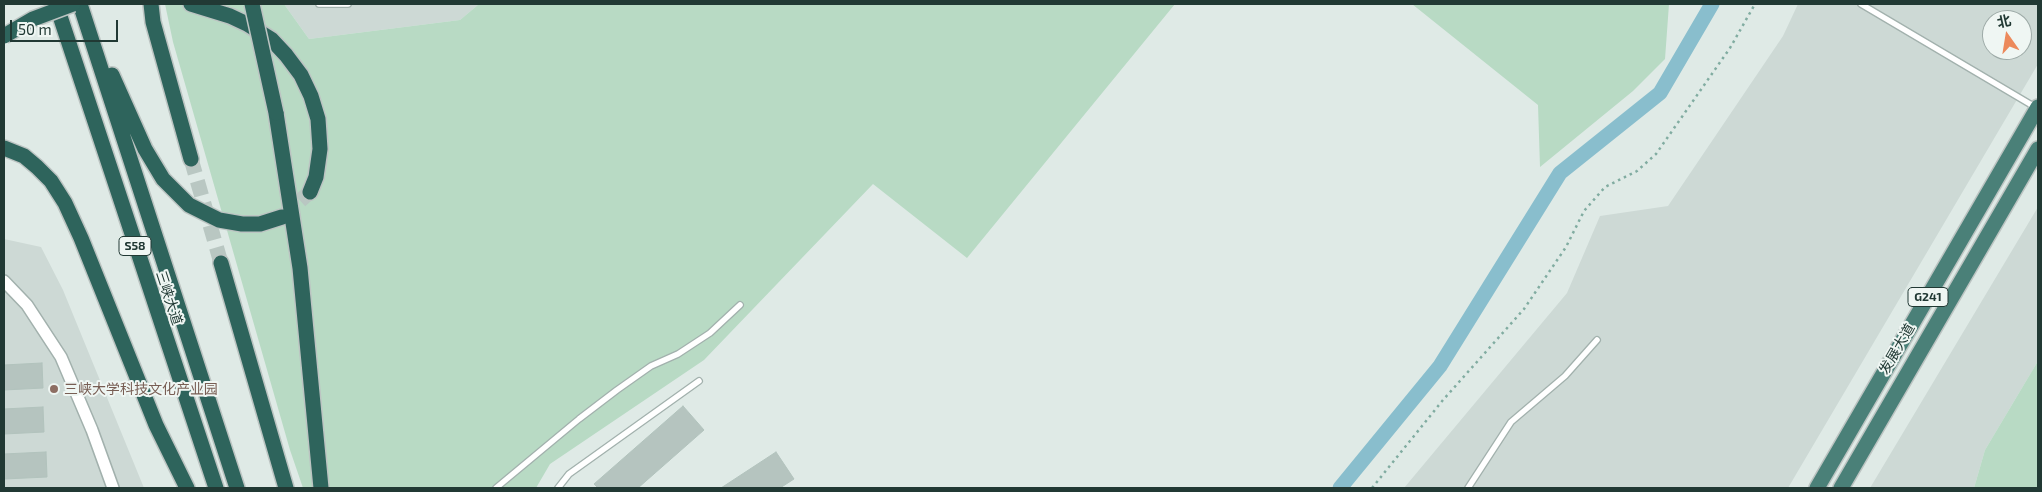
<!DOCTYPE html>
<meta charset="utf-8">
<style>
body{margin:0}
#map{position:relative;width:2042px;height:492px;overflow:hidden;background:#dfeae6;font-family:"Exo 2","Noto Sans SC",sans-serif}
canvas{display:block}
.frame{position:absolute;inset:0;border:5px solid #213934;pointer-events:none}
.north{position:absolute;left:1982px;top:10px;width:50px;height:50px;box-sizing:border-box;background:#eff6f3;border:1px solid #9daaa7;border-radius:50%;rotate:347deg;font-size:14px;font-weight:700;line-height:20px;text-align:center;color:#213934}
.north::after{content:'';display:block;margin:auto;width:18px;height:22px;background:#ec895b;clip-path:polygon(50% 0,100% 100%,50% 72%,0 100%)}
.scale{position:absolute;left:10px;top:20px;width:108px;height:22px;box-sizing:border-box;border:2px solid #213934;border-top:0;padding-left:6px;font-size:15px;line-height:18px;white-space:nowrap;color:#213934;-webkit-text-stroke:4px #eff6f3;paint-order:stroke}
</style>
<div id="map">
<canvas width="2042" height="492"></canvas>
<div class="frame"></div>
<div class="north">北</div>
<div class="scale">50 m</div>
</div>
<script>
const ctx = document.querySelector('canvas').getContext('2d');
ctx.lineJoin = 'round';
function fillPath(path, color) { ctx.fillStyle = color; ctx.fill(path, 'evenodd'); }
const toPath = rows => new Path2D(rows.map(r => 'M' + r).join(''));
function strokePath(path, color, width, dash) { ctx.strokeStyle = color; ctx.lineWidth = width; ctx.lineCap = dash ? 'butt' : 'round'; ctx.setLineDash(dash || []); ctx.stroke(path); }
function drawText(font, color, halo, rows, align = 'center') {
  ctx.font = font + ' "Exo 2","Noto Sans SC",sans-serif'; ctx.lineWidth = 4; ctx.setLineDash([]); ctx.textBaseline = 'middle'; ctx.strokeStyle = halo; ctx.fillStyle = color; for (const [text, x, y, turn = 0] of rows) {
    ctx.save(); ctx.translate(x, y); ctx.rotate((+turn || 0) * Math.PI / 180); ctx.textAlign = isNaN(turn) ? turn : align; if (halo) ctx.strokeText(text, 0, 0); ctx.fillText(text, 0, 0); ctx.restore();
  }
}
fillPath(toPath([
 [284,4,479,4,460,20,309,39],
 [1798,4,2038,4,2038,64,1788,488,1404,488,1567,293,1600,216,1668,206,1783,36],
 [1992,20,2022,20,2022,50,1992,50],
 [2038,207,2038,361,1985,450,1974,488,1870,488],
 [4,239,41,247,63,290,144,488,4,488]
]), '#cdd9d5');
fillPath(toPath([
 [165,4,284,4,309,39,460,20,479,4,1175,4,967,258,873,184,704,360,550,464,536,488,303,488,290,450,173,42],
 [1412,4,1669,4,1665,59,1633,91,1540,167,1538,105],
 [2038,361,2038,488,1974,488,1985,450]
]), '#b8dac4');
strokePath(toPath([
 [1340,488,1440,366,1560,173,1660,93,1712,4]
]), '#89becd', 15);
const building = toPath([
 [42,363,43,388,4,390,4,365,42,363],
 [683,406,704,430,638,488,598,488,594,484,683,406],
 [43,407,44,432,4,434,4,409,43,407],
 [46,452,47,477,4,479,4,454,46,452],
 [776,452,794,479,780,488,721,488,776,452]
]);
fillPath(building, '#b5c4bf');
strokePath(building, '#b2c3bd', 1);
strokePath(toPath([
 [191,159,221,263],
 [283,216,310,192]
]), '#b9c7c2', 15, [15, 8]);
const service = toPath([
 [319,4,348,4],
 [1861,4,2035,107],
 [496,488,579,419,617,390,651,366,678,354,710,333,740,305],
 [558,488,569,474,699,381],
 [1468,488,1511,422,1565,376,1597,340]
]);
const minor = toPath([
 [4,281,27,305,61,357,92,430,113,488]
]);
const trunk = toPath([
 [1817,488,2038,107],
 [1841,488,2038,149]
]);
const motorway = toPath([
 [56,4,216,488],
 [80,4,237,488],
 [151,4,153,22,191,159],
 [191,4,230,16,247,24,271,39,286,55,301,75,311,96,318,119,320,149,316,177,310,192],
 [112,75,145,149,163,179,189,205,219,220,242,224,260,224,282,217],
 [276,113,300,268,321,488],
 [4,148,24,156,37,167,51,181,65,203,81,238,156,425,187,488],
 [221,263,286,488]
]);
strokePath(service, '#a2b1ad', 8);
strokePath(minor, '#a2b1ad', 14);
strokePath(trunk, '#bcc4c2', 18);
strokePath(motorway, '#bcc4c2', 18);
strokePath(toPath([
 [1372,488,1443,400,1524,309,1566,247,1584,211,1605,187,1637,171,1656,154,1730,48,1755,4]
]), '#81aca1', 2.5, [2.5, 4]);
strokePath(service, '#fff', 5.5);
strokePath(minor, '#fff', 11);
strokePath(trunk, '#4a8078', 15);
strokePath(motorway, '#2e645c', 15);
const motorwayBridge = toPath([
 [252,4,276,113],
 [4,36,33,19,73,4]
]);
strokePath(motorwayBridge, '#bcc4c2', 18, []);
strokePath(motorwayBridge, '#2e645c', 15);
for (const [x, y, r, color] of [
 [54,389,5,"#8d6e63"]
]) { const dot = new Path2D(); dot.arc(x, y, r, 0, 2 * Math.PI); ctx.fillStyle = color; ctx.fill(dot); strokePath(dot, '#eff6f3', 2); }
for (const [x, y, w] of [
 [135,246,32],
 [1928,297,40]
]) { const box = new Path2D(); box.roundRect(x - w / 2, y - 9.5, w, 19, 4); ctx.fillStyle = '#eff6f3'; ctx.fill(box); strokePath(box, '#213934', 1); }
drawText('bold 12px', '#213934', null, [
 ["S58",135,246],
 ["G241",1928,297]
]);
drawText('14px', '#213934', '#eff6f3', [
 ["三峡大道",169,298,72],
 ["发展大道",1897,349,-60]
]);
drawText('14px', '#785e54', '#eff6f3', [
 ["三峡大学科技文化产业园",64,389]
], 'left');
</script>
